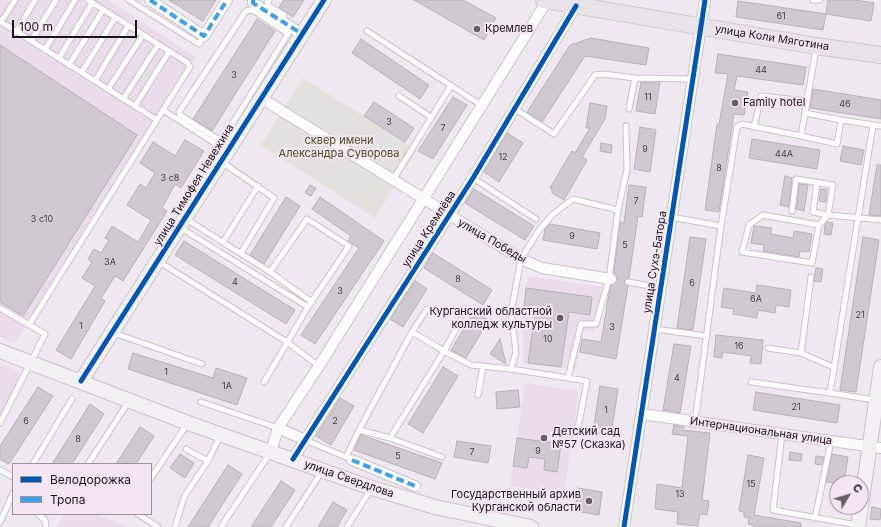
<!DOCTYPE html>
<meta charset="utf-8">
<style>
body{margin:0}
#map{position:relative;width:881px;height:527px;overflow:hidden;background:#f0e8f0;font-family:Inter,sans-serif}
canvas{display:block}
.legend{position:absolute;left:12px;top:463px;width:140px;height:52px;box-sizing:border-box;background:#f4e5f3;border:1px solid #9d929c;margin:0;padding:5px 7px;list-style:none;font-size:12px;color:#1a151a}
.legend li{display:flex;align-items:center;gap:8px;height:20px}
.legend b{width:20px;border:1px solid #9d929c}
.north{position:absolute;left:829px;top:475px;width:40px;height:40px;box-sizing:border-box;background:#f4e5f3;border:1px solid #9d929c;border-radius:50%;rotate:52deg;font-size:11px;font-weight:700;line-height:16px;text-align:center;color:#1a151a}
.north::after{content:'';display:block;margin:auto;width:14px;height:18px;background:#655f65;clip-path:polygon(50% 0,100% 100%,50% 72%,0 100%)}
.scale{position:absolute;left:12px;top:20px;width:125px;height:18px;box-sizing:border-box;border:2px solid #1a151a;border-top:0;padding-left:5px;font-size:12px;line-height:14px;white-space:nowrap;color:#1a151a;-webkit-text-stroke:3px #f4e5f3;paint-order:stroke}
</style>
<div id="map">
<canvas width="881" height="527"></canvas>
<ul class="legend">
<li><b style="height:5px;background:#0057b8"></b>Велодорожка</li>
<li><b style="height:5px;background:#3da2ea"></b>Тропа</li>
</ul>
<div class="north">С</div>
<div class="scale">100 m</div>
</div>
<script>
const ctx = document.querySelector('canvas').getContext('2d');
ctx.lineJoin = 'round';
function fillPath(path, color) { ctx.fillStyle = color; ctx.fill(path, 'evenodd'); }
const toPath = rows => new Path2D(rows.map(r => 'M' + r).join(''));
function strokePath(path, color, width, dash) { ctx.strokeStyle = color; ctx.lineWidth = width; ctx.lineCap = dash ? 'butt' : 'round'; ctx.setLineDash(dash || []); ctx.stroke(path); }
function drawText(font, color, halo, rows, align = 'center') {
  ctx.font = font + ' Inter,sans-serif'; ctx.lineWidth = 4; ctx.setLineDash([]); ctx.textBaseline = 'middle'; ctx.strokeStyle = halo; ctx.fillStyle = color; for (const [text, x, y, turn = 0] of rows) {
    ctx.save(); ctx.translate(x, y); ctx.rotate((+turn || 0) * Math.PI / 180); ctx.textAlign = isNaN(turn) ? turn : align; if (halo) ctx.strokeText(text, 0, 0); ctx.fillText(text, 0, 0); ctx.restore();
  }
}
fillPath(toPath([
 [0,0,108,0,196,57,14,344,0,337],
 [528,276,602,287,594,332,584,330,576,370,523,363,523,306],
 [0,364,28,374,0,425],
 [525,383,579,391,564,494,510,486],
 [64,514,95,514,128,527,57,527]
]), '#ebdceb');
fillPath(toPath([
 [303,78,417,150,375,218,261,145]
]), '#e3e1db');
const building = toPath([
 [169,0,216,0,203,21,169,0],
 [284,0,304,0,293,17,279,7,284,0],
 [414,0,463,0,496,18,484,40,414,0],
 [828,0,855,0,874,3,871,21,826,14,828,0],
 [738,1,826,14,823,30,736,17,738,1],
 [257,19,275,31,212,131,193,119,257,19],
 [591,38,649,48,646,65,585,56,542,122,527,112,570,45,591,38],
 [361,39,429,85,420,99,352,53,361,39],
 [0,45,137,135,23,316,0,302,0,45],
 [718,54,806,67,803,85,737,76,734,90,748,92,744,115,734,114,719,212,705,210,717,124,719,124,728,74,715,73,718,54],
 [641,82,660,82,655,114,636,111,641,82],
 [813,89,881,100,881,119,810,108,813,89],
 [453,97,467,105,433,159,418,151,453,97],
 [374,102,414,128,405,142,364,116,374,102],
 [590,103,607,106,605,119,582,157,587,160,564,200,552,193,552,189,550,188,572,151,575,153,590,128,586,128,590,103],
 [640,127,656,130,650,172,634,169,640,127],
 [507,133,523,143,499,182,484,172,507,133],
 [752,139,820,150,817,169,749,158,752,139],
 [185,140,204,151,181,188,175,184,162,208,167,211,123,281,115,276,101,298,105,301,71,359,56,350,95,286,82,278,92,262,88,259,94,249,101,253,109,240,105,238,112,226,138,242,151,220,127,205,140,184,146,188,155,173,140,163,153,142,175,156,185,140],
 [601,143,612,145,611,153,600,151,601,143],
 [843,146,864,150,861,165,840,161,843,146],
 [877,165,881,165,881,216,869,215,877,165],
 [785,176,792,178,789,207,780,205,785,176],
 [799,184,808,185,804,211,796,209,799,184],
 [310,185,316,188,311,196,305,193,310,185],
 [629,185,646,187,642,217,638,216,629,278,624,281,628,286,616,359,580,352,582,339,601,342,609,294,611,285,617,280,617,276,614,273,620,222,624,223,629,185],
 [474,189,534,226,525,240,465,203,474,189],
 [821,189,827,189,826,202,819,201,821,189],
 [286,197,300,206,264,264,250,255,286,197],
 [320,197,384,241,315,344,301,335,359,248,348,241,351,236,312,209,320,197],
 [827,222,833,223,831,235,824,234,825,225,827,222],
 [550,224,600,233,597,249,543,240,545,229,550,224],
 [754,226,772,228,771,234,793,238,794,231,812,234,809,252,800,251,799,257,763,251,764,245,751,243,754,226],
 [690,237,706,239,693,330,677,328,690,237],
 [863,237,879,240,856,392,840,390,863,237],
 [184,241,295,310,286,324,175,255,184,241],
 [433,253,492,290,483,305,424,268,433,253],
 [816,268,823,269,821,282,814,281,816,268],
 [415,281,427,289,403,327,390,319,415,281],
 [757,285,791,290,789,307,776,305,775,313,758,310,757,318,733,314,734,309,721,307,724,288,756,293,757,285],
 [526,288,592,297,590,315,569,312,561,367,528,363,536,307,524,306,526,288],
 [474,312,489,320,466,358,451,350,474,312],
 [716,335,763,340,761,364,750,363,751,356,723,352,722,358,714,357,716,335],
 [500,339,506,364,490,354,500,339],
 [674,344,691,346,680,413,663,410,674,344],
 [133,353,213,378,216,368,247,378,237,405,128,369,133,353],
 [443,367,458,376,423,433,408,424,443,367],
 [600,386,618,389,611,435,593,432,600,386],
 [38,387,53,396,9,464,0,459,0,446,38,387],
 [518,390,520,407,497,409,496,392,518,390],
 [756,392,840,405,837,423,753,410,756,392],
 [340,398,354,406,331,445,316,436,340,398],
 [90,404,104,414,72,464,52,464,90,404],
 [674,425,684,427,683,430,710,433,702,500,709,501,707,515,700,514,698,526,677,524,678,512,655,509,657,484,682,488,688,436,672,434,674,425],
 [140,427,154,436,136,464,116,464,140,427],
 [361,435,442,463,435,479,354,450,361,435],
 [517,438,561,444,557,472,544,470,545,459,529,457,527,468,513,466,517,438],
 [457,441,491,446,488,463,454,457,457,441],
 [790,452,802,454,801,461,789,460,790,452],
 [180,454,194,463,185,478,170,468,180,454],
 [832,454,848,457,844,483,826,482,832,454],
 [748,455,764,458,754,515,801,523,801,527,755,527,755,526,748,524,749,518,744,517,744,512,739,511,748,455],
 [816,456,824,457,822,465,815,464,816,456],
 [228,465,242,474,208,527,188,527,228,465],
 [281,481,295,490,271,527,251,527,281,481],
 [578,488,602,492,599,515,575,511,578,488],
 [333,502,347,510,337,527,318,527,333,502],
 [872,507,881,509,880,520,870,519,872,507]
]);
fillPath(building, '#d1c9d1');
strokePath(building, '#b7b2b7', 1);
const lane = toPath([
 [88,0,188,63,190,67,163,110],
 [129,0,199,44,204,36],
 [269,0,267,2,269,6,284,15,284,23],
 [813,0,820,0],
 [0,21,157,120],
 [1,22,15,0],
 [367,31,481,105],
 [16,32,35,0],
 [31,41,56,0],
 [816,49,801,136,837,144,841,120,881,126],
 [45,50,75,0],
 [59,58,92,3],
 [69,65,103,10],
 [82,72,115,18],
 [95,81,128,26],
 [108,89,143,35],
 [399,96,431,117],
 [123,99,158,45],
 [135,106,169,52],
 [515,109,554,134,595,75,603,74,635,78,693,79],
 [629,109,635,78],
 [805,113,841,120],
 [873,125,830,393,875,400],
 [754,127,761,96,807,101],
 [221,141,180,115,179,112,246,11,250,10,256,12,288,34],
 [220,144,289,32],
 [222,162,274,198,241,253],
 [473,178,536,219],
 [393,180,450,87],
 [618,210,627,170,626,126],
 [792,211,796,179,833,185,828,215,813,212,817,182],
 [671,217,721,226],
 [186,219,270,272,312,302],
 [819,225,763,215,749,225,742,252,812,263,819,225,828,215,881,220],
 [181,228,308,307,349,246,307,219,270,272],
 [223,242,258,186],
 [158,261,287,342,319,366],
 [628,282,661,288],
 [0,308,45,334,0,423],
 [461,320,444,351,471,365,511,369],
 [29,325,163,110,227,151],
 [655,329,707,336],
 [114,333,202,364],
 [768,348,801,353,833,367],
 [801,353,811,277],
 [568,378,581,324,596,324,609,279,618,210,573,199,553,214,539,230,521,259,511,313,516,352,511,369,587,381,578,428],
 [264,382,308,307],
 [751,382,830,393],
 [478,395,483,366],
 [201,402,278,428],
 [695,422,721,226,737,127,742,124,801,136],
 [359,430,412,332,427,309],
 [782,434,773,510,857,525],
 [390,438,444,351,412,332],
 [305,440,346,457,359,430,390,438,442,457],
 [186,449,208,461],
 [33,464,72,399],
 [88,464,129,401],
 [0,470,13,477],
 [151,478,187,424],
 [38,514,45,520,46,527],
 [138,514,158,527],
 [815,518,831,441],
 [0,522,13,493],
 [175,527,184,497,208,461,220,436],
 [221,527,270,453],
 [286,527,322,471],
 [347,527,371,489]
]);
const street = toPath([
 [150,0,204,36,227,0],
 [253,0,253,3,302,34],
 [261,98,521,259,542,268,611,279],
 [642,414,881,448],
 [278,428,305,440],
 [271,452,278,428,319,366,547,1],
 [293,459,473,178,576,6],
 [352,460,415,486],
 [624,527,705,0]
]);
const secondary = toPath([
 [0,351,188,423,372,488,435,507,531,527],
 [81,381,324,0],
 [861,506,881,367],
 [858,527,861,507]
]);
const primary = toPath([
 [544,0,816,46,881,55]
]);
strokePath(lane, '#cac4ca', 7);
strokePath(street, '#cac4ca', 12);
strokePath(secondary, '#cac4ca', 16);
strokePath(primary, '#ccc8cc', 18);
strokePath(lane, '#fdfcfd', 5);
strokePath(street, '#fdfcfd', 10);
strokePath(secondary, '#f3f0f3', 14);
strokePath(primary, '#e8e3e8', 16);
strokePath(toPath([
 [150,0,204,36,227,0],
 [253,0,253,3,302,34],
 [352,460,415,486]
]), '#3da2ea', 4, [8, 4]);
strokePath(toPath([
 [81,381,324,0],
 [293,459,473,178,576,6],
 [624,527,705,0]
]), '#0057b8', 5);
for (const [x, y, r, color] of [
 [477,29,4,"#655f65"],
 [735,103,4,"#655f65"],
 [560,318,4,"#655f65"],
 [544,438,4,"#655f65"],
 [589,501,4,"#655f65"]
]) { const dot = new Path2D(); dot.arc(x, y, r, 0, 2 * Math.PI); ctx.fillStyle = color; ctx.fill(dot); strokePath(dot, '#f4e5f3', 1.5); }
drawText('9px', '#484248', null, [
 ["61",781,16],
 ["44",761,70],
 ["3",234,75],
 ["11",648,97],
 ["46",845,104],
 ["3",389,122],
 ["7",443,128],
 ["9",645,149],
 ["44А",784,154],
 ["12",503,157],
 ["8",719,168],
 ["3 с8",170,178],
 ["7",636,201],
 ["3 с10",42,219],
 ["9",572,236],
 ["5",625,245],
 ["3А",110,262],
 ["8",458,279],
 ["4",235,282],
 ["6",692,283],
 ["3",340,291],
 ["6А",756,299],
 ["21",860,315],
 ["1",81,326],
 ["3",612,327],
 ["10",548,339],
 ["16",739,346],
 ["1",166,372],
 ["4",677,378],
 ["1А",227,386],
 ["21",796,407],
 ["1",606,410],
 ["6",26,421],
 ["2",335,421],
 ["8",78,439],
 ["9",538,451],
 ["7",472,452],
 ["5",398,456],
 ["15",751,484],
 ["13",680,494]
]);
drawText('11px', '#1a151a', '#f4e5f3', [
 ["Кремлев",485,29],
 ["Family hotel",743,103],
 ["Курганский областной",552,312,"right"],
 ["колледж культуры",552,325,"right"],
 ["Детский сад",552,432],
 ["№57 (Сказка)",552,445],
 ["Государственный архив",581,495,"right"],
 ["Курганской области",581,508,"right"]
], 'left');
drawText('11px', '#1a151a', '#f4e5f3', [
 ["улица Коли Мяготина",772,38,9],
 ["улица Тимофея Невежина",194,185,-58],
 ["улица Кремлёва",429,229,-57],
 ["улица Победы",492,241,30],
 ["улица Сухэ-Батора",655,262,-81],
 ["Интернациональная улица",761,431,8],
 ["улица Свердлова",349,479,19]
]);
drawText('11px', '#4a4e1d', '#f4e5f3', [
 ["сквер имени",339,141],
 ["Александра Суворова",339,154]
]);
</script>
